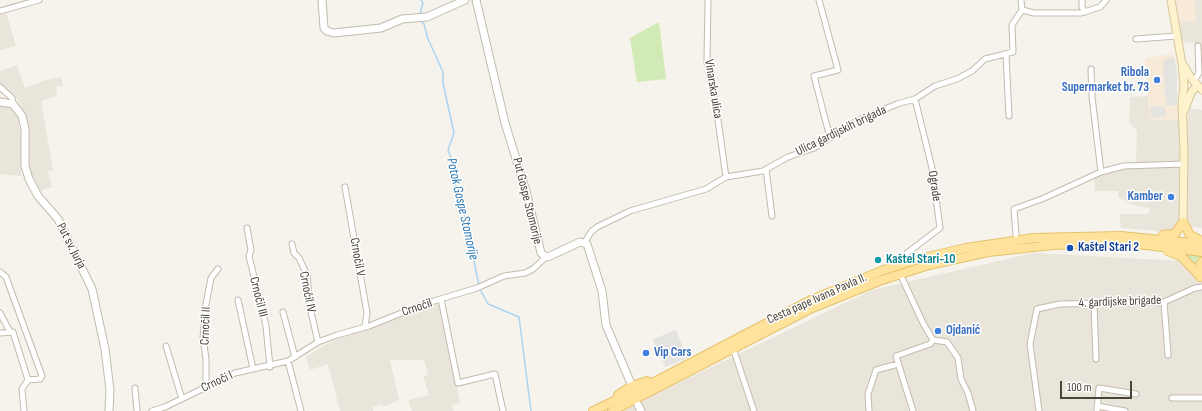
<!DOCTYPE html>
<meta charset="utf-8">
<style>
body{margin:0}
#map{position:relative;width:1202px;height:411px;overflow:hidden;background:#f6f3ec;font-family:"Sofia Sans Condensed",sans-serif}
canvas{display:block}
.scale{position:absolute;left:1060px;top:381px;width:72px;height:18px;box-sizing:border-box;border:2px solid #4b4439;border-top:0;padding-left:5px;font-size:12px;line-height:14px;white-space:nowrap;color:#4b4439;-webkit-text-stroke:3px #fff;paint-order:stroke}
</style>
<div id="map">
<canvas width="1202" height="411"></canvas>
<div class="scale">100 m</div>
</div>
<script>
const ctx = document.querySelector('canvas').getContext('2d');
ctx.lineJoin = 'round';
function fillPath(path, color) { ctx.fillStyle = color; ctx.fill(path, 'evenodd'); }
const toPath = rows => new Path2D(rows.map(r => 'M' + r).join(''));
function strokePath(path, color, width, dash) { ctx.strokeStyle = color; ctx.lineWidth = width; ctx.lineCap = dash ? 'butt' : 'round'; ctx.setLineDash(dash || []); ctx.stroke(path); }
function drawText(font, color, halo, rows, align = 'center') {
  ctx.font = font + ' "Sofia Sans Condensed",sans-serif'; ctx.lineWidth = 3; ctx.setLineDash([]); ctx.textBaseline = 'middle'; ctx.strokeStyle = halo; ctx.fillStyle = color; for (const [text, x, y, turn = 0] of rows) {
    ctx.save(); ctx.translate(x, y); ctx.rotate((+turn || 0) * Math.PI / 180); ctx.textAlign = isNaN(turn) ? turn : align; if (halo) ctx.strokeText(text, 0, 0); ctx.fillText(text, 0, 0); ctx.restore();
  }
}
fillPath(toPath([
 [1194,0,1202,0,1202,50,1197,49,1195,43,1180,42,1178,22,1196,21],
 [0,8,5,8,16,46,0,50],
 [17,65,25,88,43,81,61,77,62,81,63,86,56,87,57,96,41,101,53,170,48,172,52,187,37,192,29,176,26,124,23,110,18,100,0,85,0,71],
 [1148,96,1150,119,1187,120,1189,108,1202,110,1202,228,1190,227,1168,232,1121,228,1119,214,1148,214,1150,208,1132,205,1118,197,1118,191,1095,191,1094,171,1118,164,1136,163,1137,131,1129,122,1130,97],
 [0,105,7,106,14,111,18,120,21,137,21,176,0,174],
 [1033,253,1202,262,1202,411,620,411,872,290],
 [440,302,460,403,452,405,453,411,412,411,408,400,429,395,423,376,428,375,424,360,390,360,399,400,383,407,382,404,373,407,373,411,340,411,328,364,310,370,306,357,325,345,345,336]
]), '#eae5da');
fillPath(toPath([
 [1174,0,1194,0,1196,21,1178,22],
 [1169,54,1174,55,1179,120,1150,119,1145,59]
]), '#f7ead8');
fillPath(toPath([
 [659,22,666,79,637,82,630,38],
 [1183,254,1202,255,1202,259,1195,267]
]), '#d2eab5');
fillPath(toPath([
 [1174,56,1177,73,1177,105,1166,106,1163,61],
 [1165,106,1166,116,1151,118,1150,107],
 [676,330,687,358,665,367,653,339]
]), '#e5e3e0');
strokePath(toPath([
 [420,14,423,3,421,0],
 [421,21,424,24,428,39,443,72,443,83,454,133,448,150,456,170,455,187,462,205,479,285],
 [481,291,488,304,519,317,531,411]
]), '#a9d4f2', 1.5);
const minor = toPath([
 [708,0,707,61,717,113,726,177],
 [819,0,838,70,814,76,830,138],
 [1021,0,1022,10],
 [1082,0,1082,7,1085,12],
 [1022,10,1034,13,1081,13,1100,7,1106,0],
 [0,11,39,0],
 [1136,39,1177,36],
 [1006,55,1009,116],
 [1091,69,1092,97,1101,172],
 [1194,81,1199,73,1198,46],
 [0,87,12,98,13,104],
 [766,169,772,216],
 [345,187,367,313,365,326],
 [247,228,251,250,249,256,266,326,270,367],
 [1016,235,1014,209,1042,199,1101,172,1124,166,1184,164],
 [585,242,591,232,597,227,630,211,706,189,726,177,763,171,788,157,814,148,857,121,897,104,915,99,935,86,957,79,972,71,985,59,1013,52,1012,25,1022,10],
 [292,244,294,253,299,258,307,275,310,308,318,342],
 [906,258,907,253,940,228,932,168,915,99],
 [0,272,6,277,42,376,40,379,28,380],
 [902,278,923,323,933,340,947,342,958,358,961,379,968,393,973,411],
 [441,299,458,383,495,374,503,411],
 [238,300,253,369],
 [1164,302,1168,355],
 [1094,304,1096,359],
 [283,312,295,357],
 [0,313,10,332],
 [0,333,13,332,28,380,22,389,24,411],
 [166,346,182,399],
 [733,348,754,411],
 [288,361,301,411],
 [206,387,206,359,203,338,206,304,211,278,218,269],
 [135,388,137,411],
 [1172,398,1202,398],
 [1097,406,1125,411],
 [152,411,165,407,235,373,288,361,318,342,337,335,369,326,424,304,477,288,504,276,525,273,533,269,546,257],
 [869,411,868,394,876,370,898,364],
 [913,411,896,356,930,344,933,340],
 [1039,411,1030,344,1037,309,1060,304,1164,302,1195,288,1202,287],
 [1097,411,1099,388,1136,394]
]);
const tertiary = toPath([
 [322,0,324,28,327,31,334,33,381,28,402,19,427,17,465,0],
 [476,0,505,123,526,191,541,253,546,257,550,256,580,242,587,244,602,291,606,325,632,386],
 [0,102,13,104,22,116,25,129,25,166,29,179,38,196,58,219,92,289,105,349,110,390,109,411],
 [638,405,641,411]
]);
const secondary = toPath([
 [1171,0,1182,64,1184,85,1182,103,1184,152,1183,222],
 [1184,66,1191,78,1202,90],
 [1184,111,1191,93,1197,85]
]);
const primary = toPath([
 [1183,222,1190,235,1202,241],
 [1163,235,1175,234,1183,222],
 [1168,251,1182,257,1201,277],
 [1200,277,1199,267,1202,262],
 [618,395,632,386,647,381],
 [593,411,658,380,813,299,881,271,915,260,966,248,1034,238,1121,236,1202,244],
 [612,411,812,308,879,281,929,265,988,252,1052,245,1108,243,1147,245,1202,252]
]);
strokePath(minor, '#c2bbae', 7);
strokePath(tertiary, '#c2bbae', 9);
strokePath(secondary, '#d6c79b', 9);
strokePath(primary, '#e6c16a', 10);
strokePath(minor, '#fff', 5);
strokePath(tertiary, '#fff', 7);
strokePath(secondary, '#fff3cd', 7);
strokePath(primary, '#ffe39c', 8);
for (const [x, y, r, color] of [
 [1157,80,4,"#3f7fe0"],
 [1171,197,4,"#3f7fe0"],
 [1070,248,4,"#1a4fb4"],
 [878,260,4,"#0f9aa8"],
 [938,331,4,"#3f7fe0"],
 [646,353,4,"#3f7fe0"]
]) { const dot = new Path2D(); dot.arc(x, y, r, 0, 2 * Math.PI); ctx.fillStyle = color; ctx.fill(dot); strokePath(dot, '#fff', 1.5); }
drawText('bold 13px', '#366cbe', '#fff', [
 ["Ribola",1149,73],
 ["Supermarket br. 73",1149,88],
 ["Kamber",1163,197],
 ["Ojdanić",946,331,"left"],
 ["Vip Cars",654,353,"left"]
], 'right');
drawText('13px', '#4b4439', '#fff', [
 ["Vinarska ulica",713,89,81],
 ["Ulica gardijskih brigada",841,131,-26],
 ["Ograde",934,186,81],
 ["Put Gospe Stomorije",527,201,76],
 ["Put sv. Jurja",71,246,63],
 ["Crnočil V",357,257,80],
 ["Crnočil IV",307,292,79],
 ["Crnočil III",258,297,76],
 ["Cesta pape Ivana Pavla II.",817,299,-24],
 ["4. gardijske brigade",1120,302,-2],
 ["Crnočil",417,308,-19],
 ["Crnočil II",206,326,-88],
 ["Crnoči l",217,382,-25]
]);
drawText('bold 13px', '#164399', '#fff', [
 ["Kaštel Stari 2",1078,248]
], 'left');
drawText('bold 13px', '#0d838f', '#fff', [
 ["Kaštel Stari-10",886,260]
], 'left');
drawText('italic 14px', '#2e7ab2', '#fff', [
 ["Potok Gospe Stomorije",462,209,77]
]);
</script>
